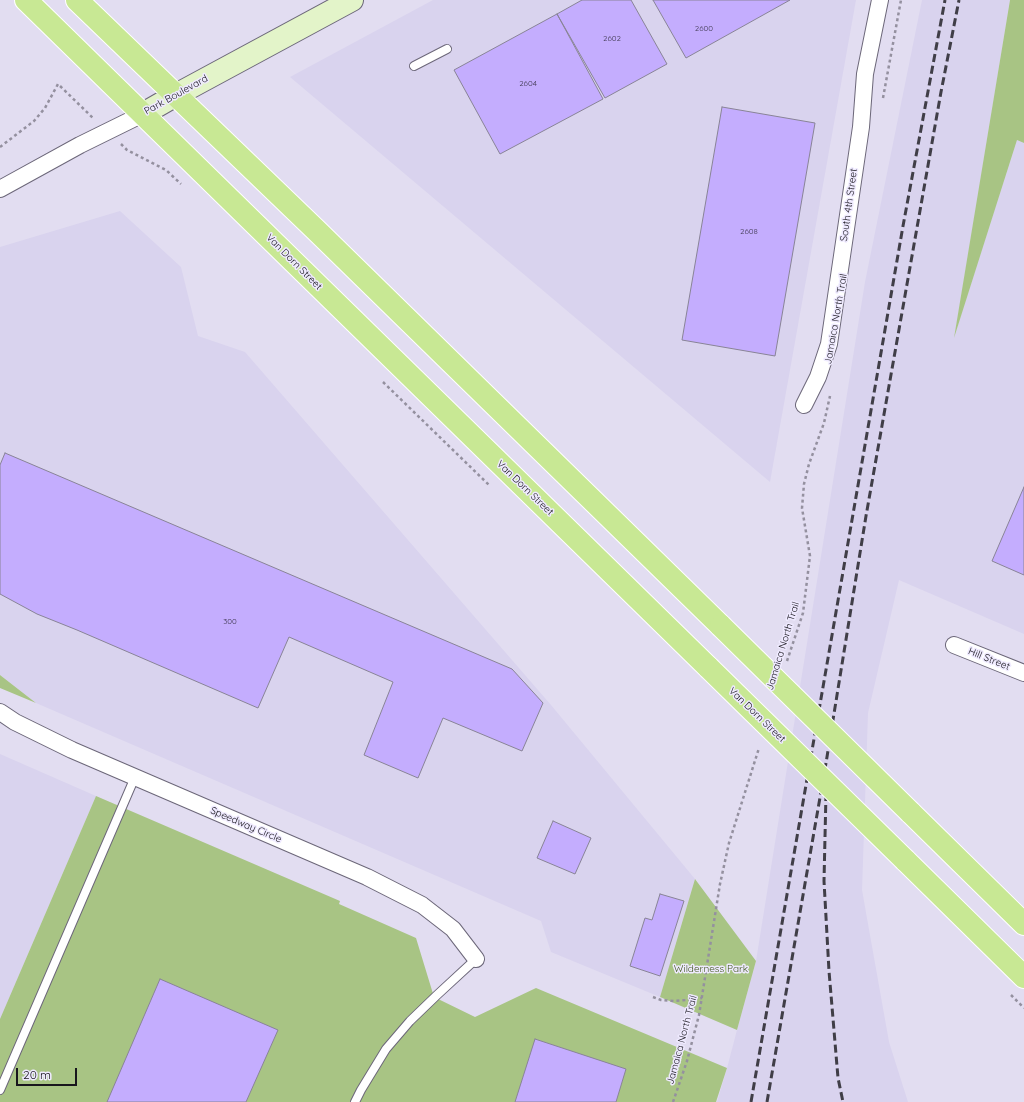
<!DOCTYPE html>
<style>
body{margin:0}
#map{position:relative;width:1024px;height:1102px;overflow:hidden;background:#e2ddf1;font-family:Quicksand,sans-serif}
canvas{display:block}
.scale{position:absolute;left:16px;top:1068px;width:61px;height:18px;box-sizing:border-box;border:2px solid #18161d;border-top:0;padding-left:5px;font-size:12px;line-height:14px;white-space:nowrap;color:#18161d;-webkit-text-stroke:3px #efeaff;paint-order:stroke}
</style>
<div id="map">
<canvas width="1024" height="1102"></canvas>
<div class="scale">20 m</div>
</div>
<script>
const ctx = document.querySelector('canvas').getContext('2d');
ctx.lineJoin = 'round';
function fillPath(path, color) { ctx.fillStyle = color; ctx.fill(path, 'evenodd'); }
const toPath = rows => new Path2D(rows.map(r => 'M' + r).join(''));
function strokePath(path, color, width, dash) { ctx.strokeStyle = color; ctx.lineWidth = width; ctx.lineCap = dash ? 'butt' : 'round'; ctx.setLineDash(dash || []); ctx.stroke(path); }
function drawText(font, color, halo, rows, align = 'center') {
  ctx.font = font + ' Quicksand,sans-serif'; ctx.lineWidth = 3; ctx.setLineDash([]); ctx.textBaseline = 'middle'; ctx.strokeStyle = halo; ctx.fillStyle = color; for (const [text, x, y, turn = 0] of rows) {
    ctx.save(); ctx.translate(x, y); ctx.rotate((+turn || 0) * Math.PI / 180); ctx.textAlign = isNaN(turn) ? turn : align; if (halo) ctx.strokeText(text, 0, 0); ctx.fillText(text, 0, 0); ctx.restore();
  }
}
fillPath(toPath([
 [433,0,856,0,770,482,290,77],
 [922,0,1010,0,955,334,1017,140,1024,143,1024,634,899,580,868,713,862,890,889,1042,908,1102,717,1102,727,1068,737,1030,756,961,865,282],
 [120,211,181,267,198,336,245,352,551,705,695,879,660,997,551,952,541,921,36,703,0,675,0,247],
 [0,754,96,796,0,1019]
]), '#d9d3ee');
fillPath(toPath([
 [1010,0,1024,0,1024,143,1017,140,954,338],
 [0,675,36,703,0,688],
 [96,796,340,901,339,904,416,938,434,997,475,1017,536,988,727,1068,716,1102,0,1102,0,1019],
 [695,879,756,961,737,1030,660,997]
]), '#a8c484');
const building = toPath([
 [582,0,631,0,667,64,605,98,557,14,582,0],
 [653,0,790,0,686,58,653,0],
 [557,14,603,99,500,154,454,70,557,14],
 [722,107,815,123,775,356,682,340,722,107],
 [5,453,512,669,543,703,522,751,443,718,418,778,364,755,393,682,289,637,258,708,77,630,37,614,0,594,0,465,5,453],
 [1024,487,1024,575,992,561,1024,487],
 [553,821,591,838,575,874,537,858,553,821],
 [660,894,684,901,660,976,630,966,645,918,652,920,660,894],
 [160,979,278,1030,246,1102,107,1102,160,979],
 [535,1039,626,1069,616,1102,515,1102,535,1039]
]);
fillPath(building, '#c4adfe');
strokePath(building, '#898497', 1);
const lane = toPath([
 [414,66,447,49],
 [0,1090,135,777],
 [355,1102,361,1090,386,1049,410,1021,437,995,476,959]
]);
const street = toPath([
 [0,189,80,145,143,114],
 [804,405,818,377,829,344,861,127,865,74,880,0],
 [954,645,1024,673],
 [0,712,15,722,72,750,367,877,422,905,453,929,476,959]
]);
const secondary = toPath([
 [143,114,176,95,352,0]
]);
const primary = toPath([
 [26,0,709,668],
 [77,0,317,231,721,626],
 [910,812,1024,924],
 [905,860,1024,977]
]);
strokePath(lane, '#6c6779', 10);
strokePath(street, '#6c6779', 18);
strokePath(secondary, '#6c6779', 24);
strokePath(primary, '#fff', 24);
strokePath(toPath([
 [883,98,901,0],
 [121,144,127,150,166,170,181,184],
 [0,147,34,121,45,108,58,84,94,119],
 [383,382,489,485],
 [787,661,803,613,810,556,802,508,804,484,809,464,824,423,830,396],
 [1011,995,1024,1008],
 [653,997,661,1000,674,1001,687,1000,702,998],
 [673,1102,687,1061,699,1015,720,884,729,843,759,748]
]), '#94909f', 2.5, [3, 3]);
strokePath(lane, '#fff', 8);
strokePath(street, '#fff', 16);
strokePath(secondary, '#e3f4c9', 22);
strokePath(primary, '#c8e894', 22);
strokePath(toPath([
 [826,793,824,881,829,971,838,1078,843,1102],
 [751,1102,903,226,945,0],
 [767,1102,826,763,866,516,941,92,959,0]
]), '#403e47', 3, [8, 4]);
const primaryBridge = toPath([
 [721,626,910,812],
 [709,668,905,860]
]);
strokePath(primaryBridge, '#fff', 24, []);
strokePath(primaryBridge, '#c8e894', 22);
drawText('8px', '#433c55', null, [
 ["2600",704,29],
 ["2602",612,39],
 ["2604",528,84],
 ["2608",749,232],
 ["300",230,622]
]);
drawText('10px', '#18161d', '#efeaff', [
 ["Park Boulevard",176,95,-29],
 ["South 4th Street",849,205,-82],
 ["Van Dorn Street",294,262,45],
 ["Jamaica North Trail",836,319,-80],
 ["Van Dorn Street",525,488,44],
 ["Jamaica North Trail",783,646,-73],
 ["Hill Street",989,659,22],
 ["Van Dorn Street",757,715,44],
 ["Speedway Circle",246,825,23],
 ["Jamaica North Trail",682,1040,-75]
]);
drawText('10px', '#3e551b', '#efeaff', [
 ["Wilderness Park",711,969]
]);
</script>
